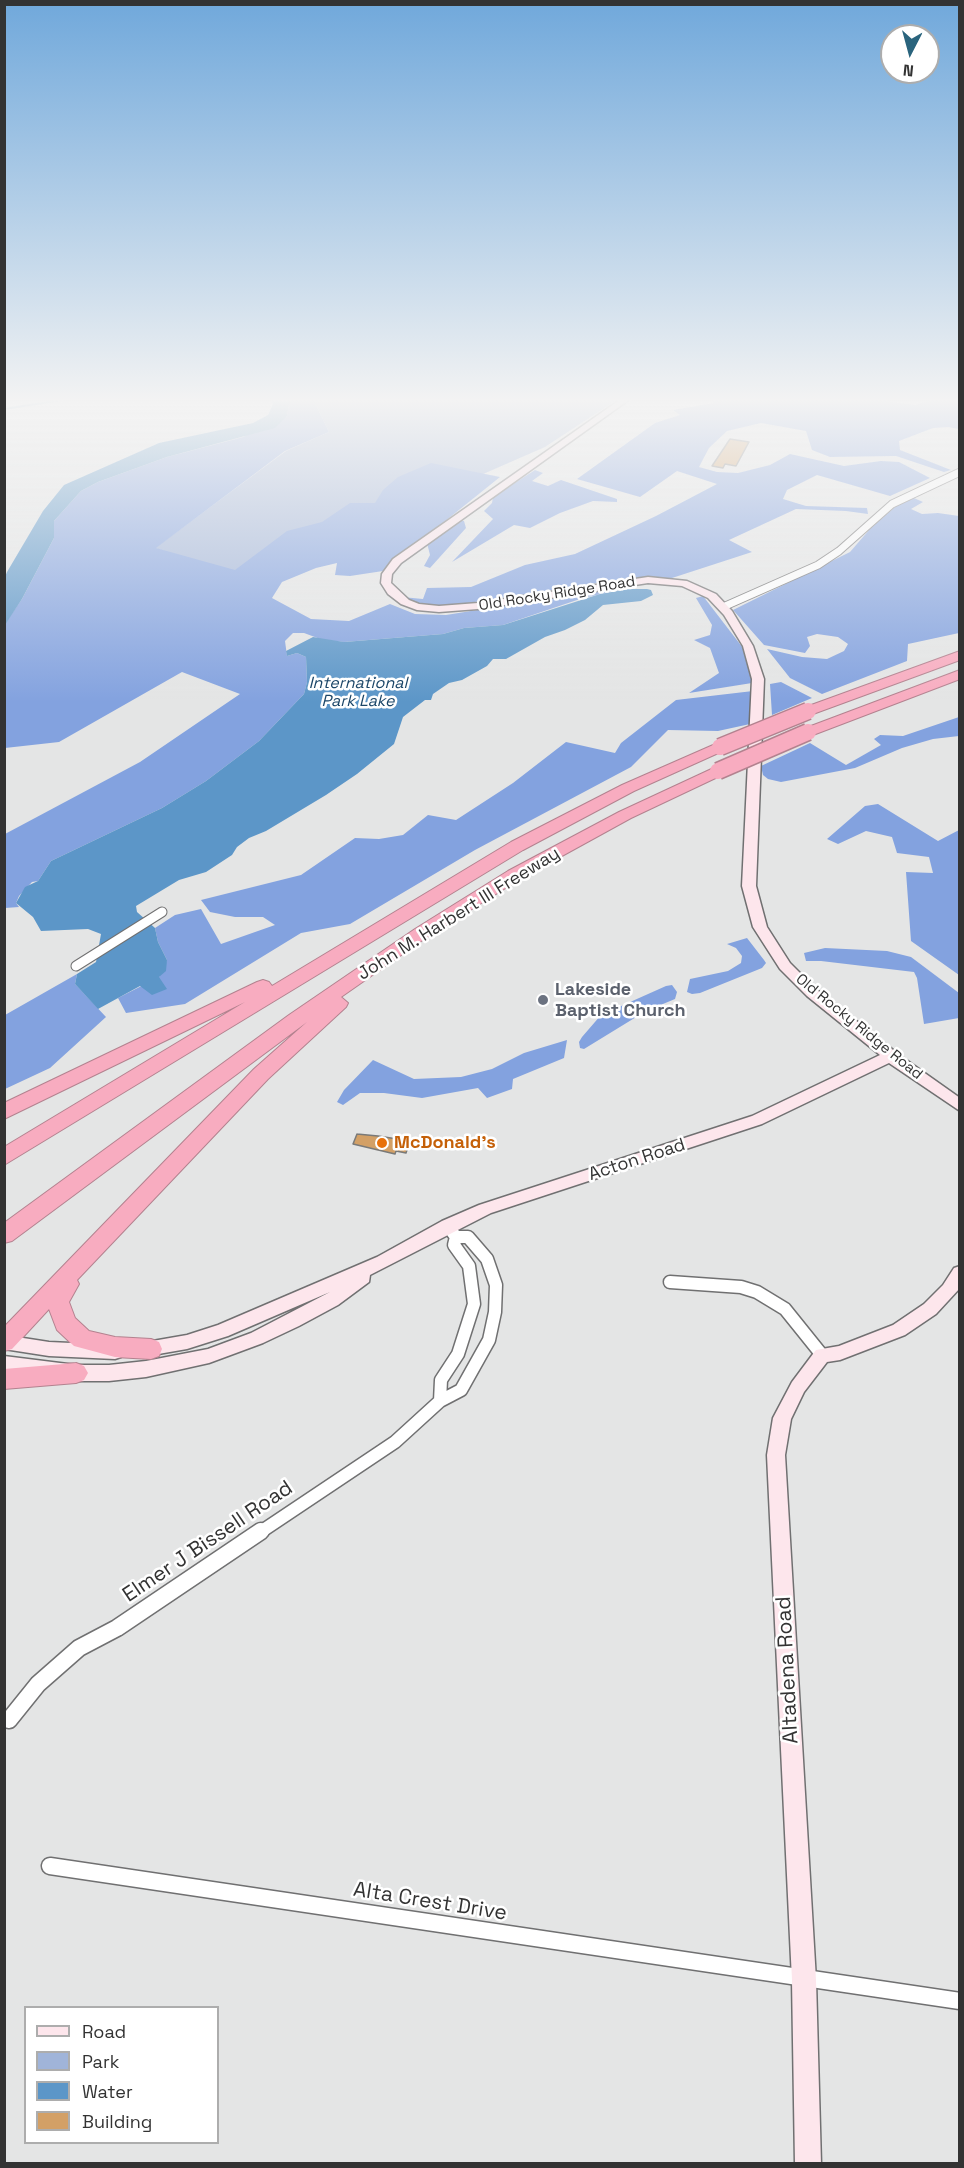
<!DOCTYPE html>
<style>
body{margin:0}
#map{position:relative;width:964px;height:2168px;overflow:hidden;background:#e4e5e5;font-family:"Space Grotesk",sans-serif}
canvas{display:block}
.frame{position:absolute;inset:0;border:6px solid #333;pointer-events:none}
.legend{position:absolute;left:24px;top:2006px;width:195px;height:138px;box-sizing:border-box;background:#fff;border:2px solid #adadad;margin:0;padding:8px 10px;list-style:none;font-size:18px;color:#333}
.legend li{display:flex;align-items:center;gap:12px;height:30px}
.legend b{width:30px;border:2px solid #adadad}
.north{position:absolute;left:880px;top:24px;width:60px;height:60px;box-sizing:border-box;background:#fff;border:2px solid #adadad;border-radius:50%;rotate:186deg;font-size:16px;font-weight:700;line-height:24px;text-align:center;color:#333}
.north::after{content:'';display:block;margin:auto;width:21px;height:27px;background:#2a647d;clip-path:polygon(50% 0,100% 100%,50% 72%,0 100%)}
</style>
<div id="map">
<canvas width="964" height="2168"></canvas>
<div class="frame"></div>
<ul class="legend">
<li><b style="height:8px;background:#fde6ec"></b>Road</li>
<li><b style="height:16px;background:#a0b4d9"></b>Park</li>
<li><b style="height:16px;background:#5c96c8"></b>Water</li>
<li><b style="height:16px;background:#d3a066"></b>Building</li>
</ul>
<div class="north">N</div>
</div>
<script>
const ctx = document.querySelector('canvas').getContext('2d');
ctx.lineJoin = 'round';
function fillPath(path, color) { ctx.fillStyle = color; ctx.fill(path, 'evenodd'); }
const toPath = rows => new Path2D(rows.map(r => 'M' + r).join(''));
function strokePath(path, color, width, dash) { ctx.strokeStyle = color; ctx.lineWidth = width; ctx.lineCap = dash ? 'butt' : 'round'; ctx.setLineDash(dash || []); ctx.stroke(path); }
function drawText(font, color, halo, rows, align = 'center') {
  ctx.font = font + ' "Space Grotesk",sans-serif'; ctx.lineWidth = 5; ctx.setLineDash([]); ctx.textBaseline = 'middle'; ctx.strokeStyle = halo; ctx.fillStyle = color; for (const [text, x, y, turn = 0] of rows) {
    ctx.save(); ctx.translate(x, y); ctx.rotate((+turn || 0) * Math.PI / 180); ctx.textAlign = isNaN(turn) ? turn : align; if (halo) ctx.strokeText(text, 0, 0); ctx.fillText(text, 0, 0); ctx.restore();
  }
}
fillPath(toPath([
 [313,399,618,399,545,447,245,578,155,548,286,451,329,432]
]), '#a0b4d9');
fillPath(toPath([
 [290,399,313,399,329,432,285,451,156,548,235,570,287,531,322,522,350,503,375,503,383,490,398,477,431,463,500,477,383,571,350,576,335,575,337,563,316,568,282,582,272,598,311,619,349,621,390,604,415,614,446,615,615,588,619,590,583,598,503,625,464,628,443,634,344,642,323,640,304,633,293,633,285,641,287,656,297,653,306,657,307,682,304,694,259,741,206,781,162,808,51,861,38,881,32,882,19,896,16,903,19,907,5,908,5,834,140,762,240,694,182,672,59,742,5,748,4,625,22,599,54,538,54,521,81,491,98,482,167,457,243,437,287,416],
 [711,399,888,399,891,402,916,405,933,399,959,399,959,429,948,427,933,428,899,441,900,450,951,470,944,472,896,456,830,457,812,450,806,431,761,423,727,431,709,448,699,467,717,472,738,473,770,465,790,454,844,466,881,461,899,462,930,478,890,496,817,475,787,490,783,499,806,506,867,508,868,514,846,511,796,509,729,540,752,552,672,578,630,578,442,607,425,606,402,597,423,599,427,588,471,587,525,565,575,554,656,516,717,484,677,471,640,497,577,479,655,423,680,415,673,410,714,403],
 [535,470,543,473,532,481,548,486,561,480,617,499,617,502,593,501,560,513,530,528,514,525,452,562,493,519,484,511,492,503,493,497],
 [914,498,923,502,911,509,922,514,938,513,959,516,959,633,908,644,907,661,822,694,790,678,767,649,802,657,827,659,844,651,848,644,838,637,817,634,807,637,810,646,805,653,764,645,733,610,850,552,870,529,896,506],
 [459,520,464,521,466,528,430,568,424,566,430,555,427,543],
 [703,596,743,648,752,683,689,693,719,673,710,648,694,640,710,635,712,625,696,598],
 [781,682,812,698,772,715,770,684],
 [753,691,750,724,718,731,668,730,631,767,475,850,350,924,301,933,185,1004,126,1013,118,998,159,977,167,960,158,942,155,928,175,915,201,909,221,944,275,925,263,917,235,917,210,912,201,900,301,875,355,838,379,839,403,835,428,815,456,820,513,783,566,742,615,753,621,743,676,700],
 [959,717,959,736,933,739,902,748,855,768,781,782,768,779,763,775,761,766,810,743,846,765,881,745,874,739,880,735,903,736],
 [878,804,938,841,959,830,959,975,911,941,906,872,933,873,929,857,897,853,892,837,866,831,838,844,827,839,865,806],
 [747,938,764,960,766,963,762,968,700,993,692,994,687,992,690,979,728,971,741,963,742,956,736,948,727,944],
 [825,948,887,951,911,957,959,993,959,1018,924,1024,917,978,914,972,821,961,806,961,804,953],
 [77,974,75,984,106,1017,50,1068,5,1089,5,1015],
 [672,985,677,992,675,999,646,1011,584,1049,580,1048,579,1042,582,1037,601,1015,666,986],
 [567,1040,564,1058,513,1079,512,1089,487,1098,478,1088,422,1098,384,1093,360,1093,343,1105,337,1102,344,1090,373,1060,414,1079,461,1077,492,1069,524,1053]
]), '#83a2df');
fillPath(toPath([
 [271,399,290,399,287,416,275,428,167,457,98,482,81,491,54,521,54,538,22,599,5,625,4,579,7,572,43,511,64,485,159,443,253,423,268,415,273,404],
 [629,589,647,589,651,590,653,595,641,601,603,605,585,620,565,630,545,637,506,659,493,659,487,666,462,680,449,683,433,694,431,700,425,700,403,717,394,744,357,774,326,795,266,831,249,838,237,847,232,855,206,872,179,880,136,906,137,912,155,928,158,942,167,960,166,971,159,977,167,989,152,995,140,986,98,1009,75,984,77,974,96,962,101,934,88,929,41,931,33,917,16,903,25,887,38,881,51,861,162,808,206,781,259,741,304,694,307,682,306,657,297,653,287,656,286,651,313,637,344,642,443,634,464,628,503,625,600,594]
]), '#5c96c8');
strokePath(toPath([
 [4,409,68,399]
]), '#5c96c8', 2);
const building = toPath([
 [730,439,749,442,736,466,725,464,723,468,712,466,730,439],
 [357,1134,378,1136,410,1141,406,1153,396,1151,395,1154,353,1144,357,1134]
]);
fillPath(building, '#d3a066');
strokePath(building, '#7a7a79', 1.5);
const streetFar3 = toPath([
 [723,607,818,565,839,551,892,504,960,472]
]);
const streetFar2 = toPath([
 [76,966,162,912]
]);
const streetFar1 = toPath([
 [670,1282,741,1287,757,1292,785,1309,822,1355],
 [440,1401,441,1380,458,1354,474,1304,469,1266,454,1245,456,1237,453,1233],
 [259,1533,395,1442,440,1401,461,1390,489,1340,495,1312,496,1285,487,1259,468,1237,456,1237]
]);
const street = toPath([
 [4,1719,9,1720,38,1684,79,1648,117,1628,261,1531],
 [50,1866,960,2001]
]);
const secondary = toPath([
 [621,399,630,399,401,563,392,574,391,583,409,600,419,604,439,606,478,603,648,577,687,581,716,594,732,611,753,646,764,679,756,886,767,927,790,963,817,990,902,1057,960,1098,960,1111,889,1063,762,1124,491,1213,370,1275,369,1282,338,1305,299,1326,263,1343,209,1363,146,1377,109,1381,76,1381,4,1371,4,1356,76,1365,109,1365,146,1361,208,1349,251,1333,330,1292,228,1336,187,1349,141,1357,135,1355,132,1350,135,1345,141,1343,187,1335,218,1325,377,1257,442,1221,479,1205,752,1116,880,1055,807,996,780,969,753,927,742,886,752,679,743,646,724,615,708,598,682,586,648,583,478,609,439,612,417,610,401,604,388,594,381,583,382,574,393,559,621,399],
 [960,1266,960,1288,936,1314,905,1335,840,1360,827,1362,804,1392,791,1419,785,1455,816,1980,821,2164,795,2164,792,1980,767,1455,773,1418,792,1382,816,1350,839,1346,893,1325,924,1304,943,1285,954,1268,960,1266],
 [4,1335,49,1342,115,1345,121,1347,124,1352,121,1357,115,1359,49,1356,4,1349,4,1335]
]);
const highway = toPath([
 [960,651,960,660,813,714,808,715,801,711,803,708,960,651],
 [960,670,960,679,813,735,808,737,800,732,803,729,960,670],
 [720,742,728,747,725,750,634,791,523,850,4,1165,4,1147,245,1002,4,1119,4,1103,257,982,263,980,269,982,272,986,511,842,622,785,720,742],
 [718,766,726,771,724,774,631,818,520,879,427,937,341,997,348,1003,346,1007,268,1079,77,1280,79,1284,69,1302,75,1318,89,1331,115,1337,151,1339,159,1342,162,1349,159,1356,151,1359,115,1357,74,1346,57,1330,49,1309,12,1349,4,1351,4,1327,254,1069,307,1022,12,1241,4,1243,4,1223,289,1015,415,929,508,871,619,812,718,766],
 [76,1363,84,1366,88,1373,84,1380,76,1383,4,1389,4,1369,76,1363]
]);
strokePath(streetFar3, '#707071', 9);
strokePath(streetFar2, '#707071', 11);
strokePath(streetFar1, '#707071', 15);
strokePath(street, '#707071', 19);
strokePath(secondary, '#707071', 3);
strokePath(highway, '#b3828f', 2);
strokePath(streetFar3, '#fff', 7);
strokePath(streetFar2, '#fff', 9);
strokePath(streetFar1, '#fff', 12);
strokePath(street, '#fff', 16);
fillPath(secondary, '#fde6ec');
fillPath(highway, '#f8acc0');
const highwayBridge = toPath([
 [720,747,808,711],
 [718,771,808,732]
]);
strokePath(highwayBridge, '#b3828f', 19, []);
strokePath(highwayBridge, '#f8acc0', 16);
const sky = ctx.createLinearGradient(0, 0, 0, 702);
sky.addColorStop(0, '#70a8db');
sky.addColorStop(0.57, '#f3f3f3');
sky.addColorStop(1, '#f3f3f300');
ctx.fillStyle = sky;
ctx.fillRect(0, 0, 964, 702);
for (const [x, y, r, color] of [
 [543,1000,6,"#6b7280"],
 [382,1143,6,"#e8710a"]
]) { const dot = new Path2D(); dot.arc(x, y, r, 0, 2 * Math.PI); ctx.fillStyle = color; ctx.fill(dot); strokePath(dot, '#fff', 2); }
drawText('15px', '#333', '#fff', [
 ["Old Rocky Ridge Road",557,594,-9],
 ["Old Rocky Ridge Road",859,1027,39]
]);
drawText('italic 16px', '#1b4668', '#fff', [
 ["International",358,684],
 ["Park Lake",358,702]
]);
drawText('18px', '#333', '#fff', [
 ["John M. Harbert III Freeway",459,914,-32],
 ["Acton Road",637,1160,-18]
]);
drawText('bold 18px', '#5b616d', '#fff', [
 ["Lakeside",555,990],
 ["Baptist Church",555,1011]
], 'left');
drawText('bold 18px', '#c56008', '#fff', [
 ["McDonald's",394,1143]
], 'left');
drawText('21px', '#333', '#fff', [
 ["Elmer J Bissell Road",208,1542,-34],
 ["Altadena Road",788,1670,-93],
 ["Alta Crest Drive",430,1902,9]
]);
</script>
